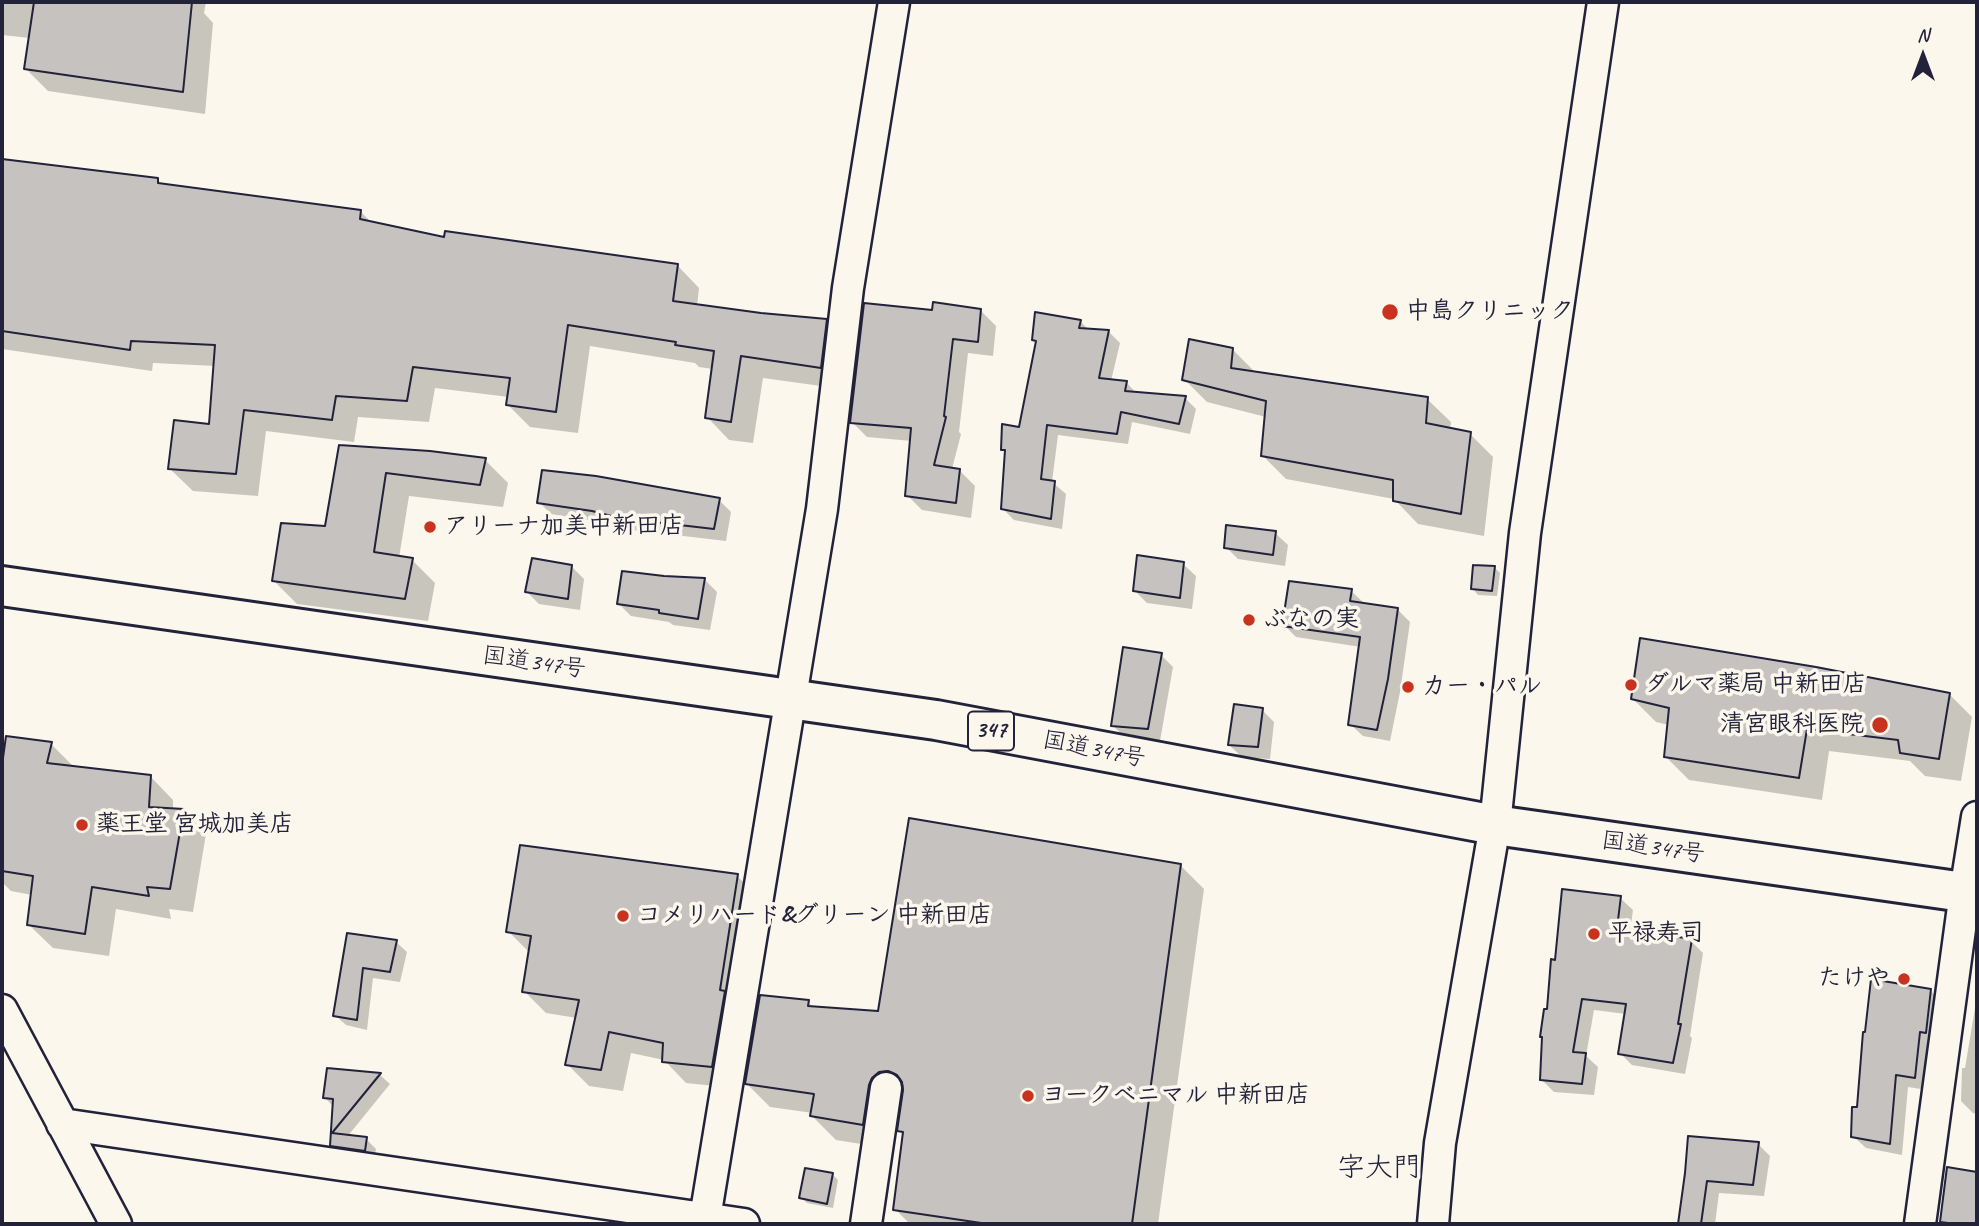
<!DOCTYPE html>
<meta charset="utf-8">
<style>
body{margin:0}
#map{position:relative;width:1979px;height:1226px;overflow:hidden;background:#fbf7ec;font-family:Caveat,sans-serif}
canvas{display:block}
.frame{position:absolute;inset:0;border:4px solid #22223b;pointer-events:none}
.north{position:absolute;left:1888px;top:21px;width:70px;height:70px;-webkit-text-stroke:5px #fbf7ec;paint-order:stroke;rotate:0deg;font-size:19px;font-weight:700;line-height:28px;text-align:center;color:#22223b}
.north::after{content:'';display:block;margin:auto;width:24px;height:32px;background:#22223b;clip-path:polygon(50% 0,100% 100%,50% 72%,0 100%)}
</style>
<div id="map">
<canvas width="1979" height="1226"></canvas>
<div class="frame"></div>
<div class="north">N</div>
</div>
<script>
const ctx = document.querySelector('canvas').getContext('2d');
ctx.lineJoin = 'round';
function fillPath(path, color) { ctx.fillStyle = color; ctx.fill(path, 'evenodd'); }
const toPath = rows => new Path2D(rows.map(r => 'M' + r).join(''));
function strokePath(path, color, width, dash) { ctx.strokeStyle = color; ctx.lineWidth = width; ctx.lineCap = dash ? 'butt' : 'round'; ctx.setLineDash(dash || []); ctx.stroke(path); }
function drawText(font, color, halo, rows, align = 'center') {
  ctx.font = font + ' Caveat,"Klee One",sans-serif'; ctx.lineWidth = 7; ctx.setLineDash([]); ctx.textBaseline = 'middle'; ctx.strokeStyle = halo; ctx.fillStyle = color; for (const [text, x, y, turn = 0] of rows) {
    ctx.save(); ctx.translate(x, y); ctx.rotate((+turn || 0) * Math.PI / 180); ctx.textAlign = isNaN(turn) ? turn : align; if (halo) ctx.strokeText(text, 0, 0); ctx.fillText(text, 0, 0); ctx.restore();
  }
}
fillPath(toPath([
 [2,2,206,2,204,13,213,23,205,114,48,91,26,69,30,38,2,35],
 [2,160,158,180,163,186,360,211,372,223,446,239,677,265,699,288,697,306,826,321,848,343,843,389,763,378,753,443,729,440,707,417,713,369,699,367,695,363,590,346,578,433,530,427,508,405,509,397,435,388,429,422,358,417,354,442,266,431,258,496,193,491,170,469,211,426,216,366,153,363,152,371,2,349],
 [980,310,996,326,993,356,968,353,959,432,961,434,952,469,959,470,975,486,971,518,922,510,907,495,912,441,867,437,852,422,934,312],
 [1080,321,1089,330,1109,332,1120,343,1111,381,1126,382,1137,394,1185,398,1196,409,1190,434,1132,422,1128,444,1058,435,1052,482,1066,494,1062,529,1014,520,1003,509,1007,453,1003,449,1020,429,1037,342,1034,339],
 [1232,349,1256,373,1427,399,1451,422,1450,430,1470,434,1493,457,1484,536,1418,524,1394,499,1286,479,1263,456,1266,417,1207,402,1184,379],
 [341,447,485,460,508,483,503,507,409,496,399,558,412,560,435,583,428,621,297,604,274,581,326,527],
 [719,500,731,512,726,541,632,530,606,523,551,514,539,502],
 [1275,533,1288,545,1285,566,1238,559,1226,547],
 [1183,564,1196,576,1192,609,1147,603,1135,591],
 [572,567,584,579,580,610,539,604,527,592],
 [1495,568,1500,573,1497,596,1478,595,1473,589],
 [664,578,705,580,717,592,710,630,673,625,669,622,631,616,619,604],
 [1351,591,1364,603,1398,610,1410,622,1400,692,1390,741,1363,736,1350,724,1361,647,1296,637,1284,625],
 [1161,655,1173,667,1160,741,1126,738,1113,726],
 [1949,694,1972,717,1961,781,1925,776,1910,761,1829,751,1822,800,1689,780,1666,757,1669,725,1656,722,1633,699],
 [1262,710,1274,722,1270,759,1242,757,1229,745],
 [8,738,51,744,75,768,150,776,173,800,173,810,183,810,206,834,193,912,169,909,171,919,116,909,109,956,53,948,29,925,32,895,11,891,2,882,2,776],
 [1180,865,1204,889,1158,1224,910,1224,895,1209,904,1135,899,1130,905,1094,896,1100,886,1148,836,1140,812,1116,813,1113,770,1107,747,1084,808,1002,815,1009,879,1013],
 [737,876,760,898,734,1088,686,1083,664,1060,631,1053,623,1091,589,1086,567,1064,577,1018,546,1013,524,991,530,953,508,931],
 [1620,898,1633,910,1630,932,1691,941,1703,953,1690,1036,1692,1038,1685,1074,1632,1065,1620,1053,1626,1014,1594,1010,1586,1056,1598,1067,1594,1095,1554,1092,1542,1080,1548,1011,1556,962],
 [348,935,396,942,407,952,400,982,373,978,367,1030,346,1025,335,1015],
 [1930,990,1942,1003,1927,1090,1908,1087,1902,1155,1866,1148,1853,1136,1858,1109],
 [1977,996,1977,1114,1973,1113,1961,1101,1962,1068,1965,1068],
 [329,1070,380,1075,390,1084,347,1137,366,1139,376,1149,374,1160,342,1155,332,1145,334,1107,325,1098],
 [1758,1144,1770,1156,1764,1196,1719,1193,1715,1224,1679,1224,1683,1198],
 [1949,1169,1977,1174,1977,1224,1945,1224,1942,1221],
 [832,1174,838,1180,833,1208,807,1203,801,1197]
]), '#0003');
const building = toPath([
 [34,2,192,2,183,92,24,69,34,2],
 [2,159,158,178,158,183,361,210,360,219,444,237,445,231,678,264,673,301,761,313,827,319,821,368,741,356,731,422,705,418,714,351,675,345,676,342,568,325,556,412,506,405,510,378,413,367,407,401,336,396,332,420,244,410,236,474,168,469,174,420,209,424,215,345,131,341,130,350,2,331,2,159],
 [933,302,981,309,978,342,953,339,944,416,946,417,934,465,960,469,956,503,905,496,911,428,850,423,864,303,932,310,933,302],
 [1035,312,1081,320,1079,328,1109,330,1099,378,1127,381,1125,391,1186,396,1179,424,1121,412,1117,434,1047,425,1041,479,1055,481,1051,519,1001,509,1005,450,1001,450,1002,424,1019,427,1036,341,1032,340,1035,312],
 [1189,339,1233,348,1231,368,1428,397,1426,423,1471,432,1461,514,1393,501,1393,480,1261,456,1266,401,1182,380,1189,339],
 [339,445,430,451,486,458,480,485,386,473,374,552,413,558,405,599,272,581,281,523,325,526,339,445],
 [542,470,596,476,720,498,714,529,619,518,592,511,537,503,542,470],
 [1226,525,1276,531,1273,555,1224,548,1226,525],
 [1137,555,1184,562,1180,598,1133,591,1137,555],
 [532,558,572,565,568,599,525,592,532,558],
 [1473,565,1495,566,1492,591,1471,589,1473,565],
 [622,571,664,576,705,578,698,619,659,613,659,610,617,604,622,571],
 [1289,581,1352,589,1350,601,1398,608,1388,679,1377,730,1348,725,1360,637,1282,626,1289,581],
 [1640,638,1816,667,1950,693,1939,759,1900,753,1898,740,1807,729,1799,778,1664,757,1669,708,1631,699,1640,638],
 [1123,647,1162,653,1148,729,1111,726,1123,647],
 [1234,704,1263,708,1258,747,1228,745,1234,704],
 [6,736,52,742,47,763,151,775,149,807,184,809,170,889,147,887,149,896,92,887,85,934,27,925,33,876,2,871,2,765,6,736],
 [909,818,1181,864,1132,1224,988,1224,893,1210,903,1132,897,1131,903,1090,902,1082,897,1075,888,1071,879,1072,872,1078,869,1085,863,1125,810,1116,814,1094,745,1084,760,995,809,1000,808,1006,878,1011,909,818],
 [520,845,738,874,720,990,725,991,712,1067,662,1062,663,1043,609,1032,601,1070,565,1065,579,1000,522,992,531,936,506,932,520,845],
 [1562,889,1621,896,1617,928,1692,939,1678,1024,1681,1024,1673,1063,1618,1054,1626,1004,1582,999,1573,1052,1586,1053,1582,1084,1540,1080,1542,1037,1540,1037,1544,1009,1547,1009,1551,959,1555,960,1562,889],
 [347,933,397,940,390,972,363,968,357,1020,333,1016,347,933],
 [1871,979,1931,989,1926,1033,1920,1032,1915,1078,1896,1075,1890,1144,1851,1137,1852,1107,1857,1107,1863,1032,1865,1032,1871,979],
 [327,1068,381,1073,332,1133,367,1137,365,1151,330,1146,333,1099,323,1098,327,1068],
 [1688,1136,1759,1142,1753,1185,1707,1181,1701,1224,1678,1224,1685,1173,1688,1136],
 [1947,1167,1977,1172,1977,1224,1956,1224,1940,1222,1947,1167],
 [805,1168,833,1173,827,1204,799,1198,805,1168]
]);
fillPath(building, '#c6c2c0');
strokePath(building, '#22223b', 2);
const minor = toPath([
 [2,1010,116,1224],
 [62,1124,744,1224],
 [704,1224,822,509,848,288,894,2],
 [866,1224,886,1088],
 [1433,1224,1440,1143,1495,825,1525,533,1603,2],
 [1920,1224,1965,892,1977,817]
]);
const highway = toPath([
 [2,586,936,720,1495,825,1977,894]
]);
strokePath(minor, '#22223b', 35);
strokePath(highway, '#22223b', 44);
strokePath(minor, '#fbf7ec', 30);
strokePath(highway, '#fbf7ec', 38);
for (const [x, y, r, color] of [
 [1390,312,9,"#c8321e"],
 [430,527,7,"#c8321e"],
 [1249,620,7,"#c8321e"],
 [1631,685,7,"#c8321e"],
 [1408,687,7,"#c8321e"],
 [1880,725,9,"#c8321e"],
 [82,825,7,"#c8321e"],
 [623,916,7,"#c8321e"],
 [1594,934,7,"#c8321e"],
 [1904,979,7,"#c8321e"],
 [1028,1096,7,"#c8321e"]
]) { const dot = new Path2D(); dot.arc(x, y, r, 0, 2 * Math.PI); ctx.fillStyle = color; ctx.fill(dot); strokePath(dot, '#fbf7ec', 2.5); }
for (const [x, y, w] of [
 [991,731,46]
]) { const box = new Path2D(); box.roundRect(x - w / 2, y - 19.5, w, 39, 5); ctx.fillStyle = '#fbf7ec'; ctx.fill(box); strokePath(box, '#22223b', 2); }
drawText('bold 23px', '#22223b', null, [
 ["347",991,731]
]);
drawText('bold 24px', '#22223b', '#fbf7ec', [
 ["中島クリニック",1406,312],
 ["アリーナ加美中新田店",444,527],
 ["ぶなの実",1263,620],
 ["ダルマ薬局 中新田店",1645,685],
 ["カー・パル",1422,687],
 ["清宮眼科医院",1864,725,"right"],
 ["薬王堂 宮城加美店",96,825],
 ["コメリハード&グリーン 中新田店",637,916],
 ["平禄寿司",1608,934],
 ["たけや",1890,979,"right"],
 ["ヨークベニマル 中新田店",1042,1096]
], 'left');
drawText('24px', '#22223b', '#fbf7ec', [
 ["国道347号",534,663,8],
 ["国道347号",1094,750,11],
 ["国道347号",1653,848,8]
]);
drawText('28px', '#22223b', '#fbf7ec', [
 ["字大門",1379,1169]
]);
</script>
